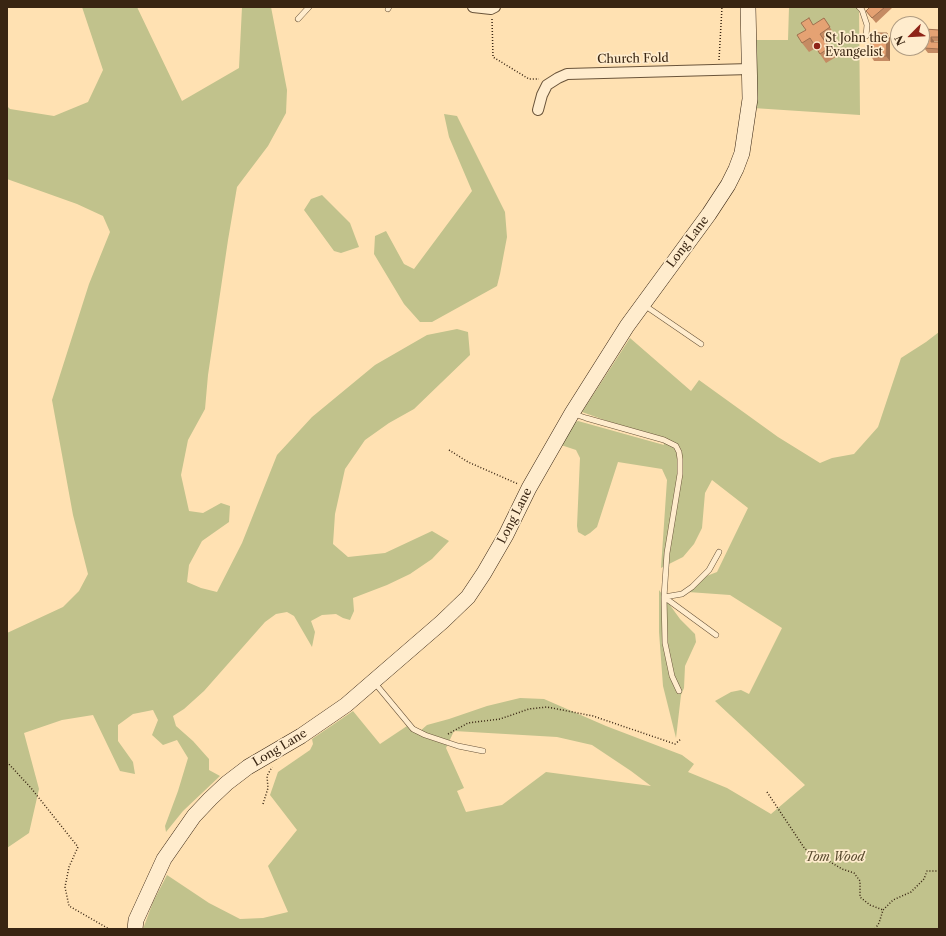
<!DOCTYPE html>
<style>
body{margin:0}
#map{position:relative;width:946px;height:936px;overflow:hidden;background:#ffe1b2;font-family:"Libre Caslon Text",serif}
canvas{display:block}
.frame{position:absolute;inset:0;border:8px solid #392512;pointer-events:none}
.north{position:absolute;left:890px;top:16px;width:40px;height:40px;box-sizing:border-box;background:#ffeccd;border:1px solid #b09c82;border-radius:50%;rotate:246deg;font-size:11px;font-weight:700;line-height:16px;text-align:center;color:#392512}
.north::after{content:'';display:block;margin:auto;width:14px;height:18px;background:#8f2418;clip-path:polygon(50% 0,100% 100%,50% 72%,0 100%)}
</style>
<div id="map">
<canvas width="946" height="936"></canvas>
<div class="frame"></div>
<div class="north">N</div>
</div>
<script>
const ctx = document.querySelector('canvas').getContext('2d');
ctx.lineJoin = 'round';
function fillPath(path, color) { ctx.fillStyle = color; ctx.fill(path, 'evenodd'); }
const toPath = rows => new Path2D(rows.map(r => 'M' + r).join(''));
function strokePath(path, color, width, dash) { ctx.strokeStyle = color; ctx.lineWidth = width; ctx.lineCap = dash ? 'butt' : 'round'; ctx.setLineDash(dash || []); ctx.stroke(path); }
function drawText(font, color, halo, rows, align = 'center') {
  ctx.font = font + ' "Libre Caslon Text",serif'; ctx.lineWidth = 3.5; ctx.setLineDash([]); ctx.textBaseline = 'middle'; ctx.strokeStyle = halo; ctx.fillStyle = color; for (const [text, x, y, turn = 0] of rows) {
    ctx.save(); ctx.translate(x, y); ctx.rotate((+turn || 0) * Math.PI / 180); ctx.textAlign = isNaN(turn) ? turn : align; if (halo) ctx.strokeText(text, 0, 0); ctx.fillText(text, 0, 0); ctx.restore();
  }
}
fillPath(toPath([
 [82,7,137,7,182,101,239,68,242,7,271,7,287,90,286,113,268,146,237,187,228,240,208,375,205,409,188,440,181,475,189,511,203,513,221,503,230,506,229,522,202,541,189,565,187,582,201,588,217,592,242,543,277,455,312,417,375,365,427,335,457,329,468,332,470,355,414,409,389,423,365,440,345,469,335,514,333,544,348,557,385,553,432,531,449,541,432,559,410,574,387,585,353,598,354,611,350,620,343,618,336,614,322,615,311,621,315,632,312,647,294,616,287,612,276,614,265,622,204,691,184,709,173,716,176,726,193,741,209,759,209,770,220,776,183,811,166,832,165,826,178,791,188,758,177,740,163,745,152,735,158,720,153,710,133,714,118,725,118,741,133,762,135,774,120,771,93,715,62,720,24,733,39,789,29,833,7,848,7,633,63,607,79,591,88,574,73,515,52,400,89,284,110,232,103,216,77,204,7,179,7,106,10,109,54,116,88,102,103,70],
 [789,7,859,7,860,115,753,108,756,40,788,40],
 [444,114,457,116,505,212,507,237,500,274,497,286,432,322,420,322,404,304,374,254,375,236,386,231,404,264,414,269,472,191,449,137],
 [322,195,350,223,359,247,341,253,334,251,304,210,311,199],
 [939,332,939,929,143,929,153,902,167,875,209,903,240,919,263,918,288,912,268,866,297,830,270,795,278,772,310,750,313,744,312,739,353,711,380,744,410,724,419,732,427,725,449,719,487,706,520,698,544,699,606,726,682,755,694,764,688,772,727,788,771,814,805,785,715,701,731,692,741,690,749,694,782,628,730,595,688,592,704,577,717,572,748,508,712,480,705,493,702,528,694,544,683,557,661,568,667,480,662,469,618,462,597,527,590,533,585,536,578,532,577,526,580,458,576,450,561,445,572,424,578,421,664,445,663,441,582,412,630,338,691,391,699,380,778,437,820,463,832,458,854,454,878,427,901,358,926,342],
 [454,731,557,737,592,745,631,771,651,786,546,772,502,805,466,812,457,791,464,788,446,748],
 [659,590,680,619,695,634,696,642,685,666,684,688,681,695,676,738,663,686,659,632]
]), '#c1c28c');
const lane = toPath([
 [859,7,862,10,867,25,866,36],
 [388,9,389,7],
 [298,19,309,7],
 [644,305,701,344],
 [574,414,586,418,664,440,676,446,679,452,680,459,680,474,667,553,664,597,716,635],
 [374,682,413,729,425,735,458,746,483,751],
 [679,691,672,676,665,643,664,597,682,594,692,587,709,570,719,552]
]);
const street = toPath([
 [473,7,491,9,495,7],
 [538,110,542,95,547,85,558,78,567,74,750,69]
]);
const secondary = toPath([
 [135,929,136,920,164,859,194,816,210,799,227,783,248,767,301,736,346,705,442,622,468,597,484,573,506,535,529,488,572,413,627,326,709,214,728,185,736,169,742,153,750,99,748,7]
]);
strokePath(lane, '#6a543a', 6);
strokePath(street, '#6a543a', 12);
strokePath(secondary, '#392512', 16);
strokePath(toPath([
 [492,19,493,57,529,79,539,79],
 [719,60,722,7],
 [449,450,468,462,518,484],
 [448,734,468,723,500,719,529,709,547,707,593,716,675,744,681,739],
 [7,762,31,788,78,847,69,867,65,887,69,906,109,929],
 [767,792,805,849,827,860,842,869,854,873,860,881,860,897,870,905,883,910],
 [263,804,268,788,267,776,272,767],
 [875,929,879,923,883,910,893,900,911,892,924,879,927,871,939,871]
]), '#392512', 1.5, [1, 2]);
strokePath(lane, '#ffeccd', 5);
strokePath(street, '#ffeccd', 10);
strokePath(secondary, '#ffeccd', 15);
fillPath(toPath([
 [870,7,893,7,876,23,866,11],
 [824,18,836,37,827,43,836,57,826,63,816,48,809,52,802,43,814,25],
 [925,29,939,30,939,41,934,41,934,42,939,42,939,53,928,53,924,48],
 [890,38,890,61,874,61,871,56]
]), '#c58b63');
fillPath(toPath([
 [887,33,890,38,890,61,886,56],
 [820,34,827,43,836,57,829,48],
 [931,37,934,41,934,46,931,42]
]), '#a07150');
const building = toPath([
 [870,7,885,7,872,18,866,11,870,7],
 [809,18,813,25,824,18,830,27,820,34,829,48,820,54,810,38,802,43,797,35,806,30,801,23,809,18],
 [925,29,939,30,939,37,931,37,931,42,939,42,939,49,924,48,925,29],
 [877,33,887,33,886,56,871,56,871,38,877,38,877,33]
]);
fillPath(building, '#e5a273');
strokePath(building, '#a07150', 1);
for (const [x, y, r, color] of [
 [817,46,4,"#8f2418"]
]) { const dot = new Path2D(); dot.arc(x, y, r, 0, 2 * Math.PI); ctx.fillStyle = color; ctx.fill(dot); strokePath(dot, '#ffeccd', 1.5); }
drawText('12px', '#392512', '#ffeccd', [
 ["St John the",825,39],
 ["Evangelist",825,53]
], 'left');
drawText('12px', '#392512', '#ffeccd', [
 ["Church Fold",633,59,-1],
 ["Long Lane",688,242,-53],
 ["Long Lane",515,516,-63],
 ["Long Lane",280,748,-31]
]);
drawText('italic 12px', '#5b4c30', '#ffeccd', [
 ["Tom Wood",835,858]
]);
</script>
